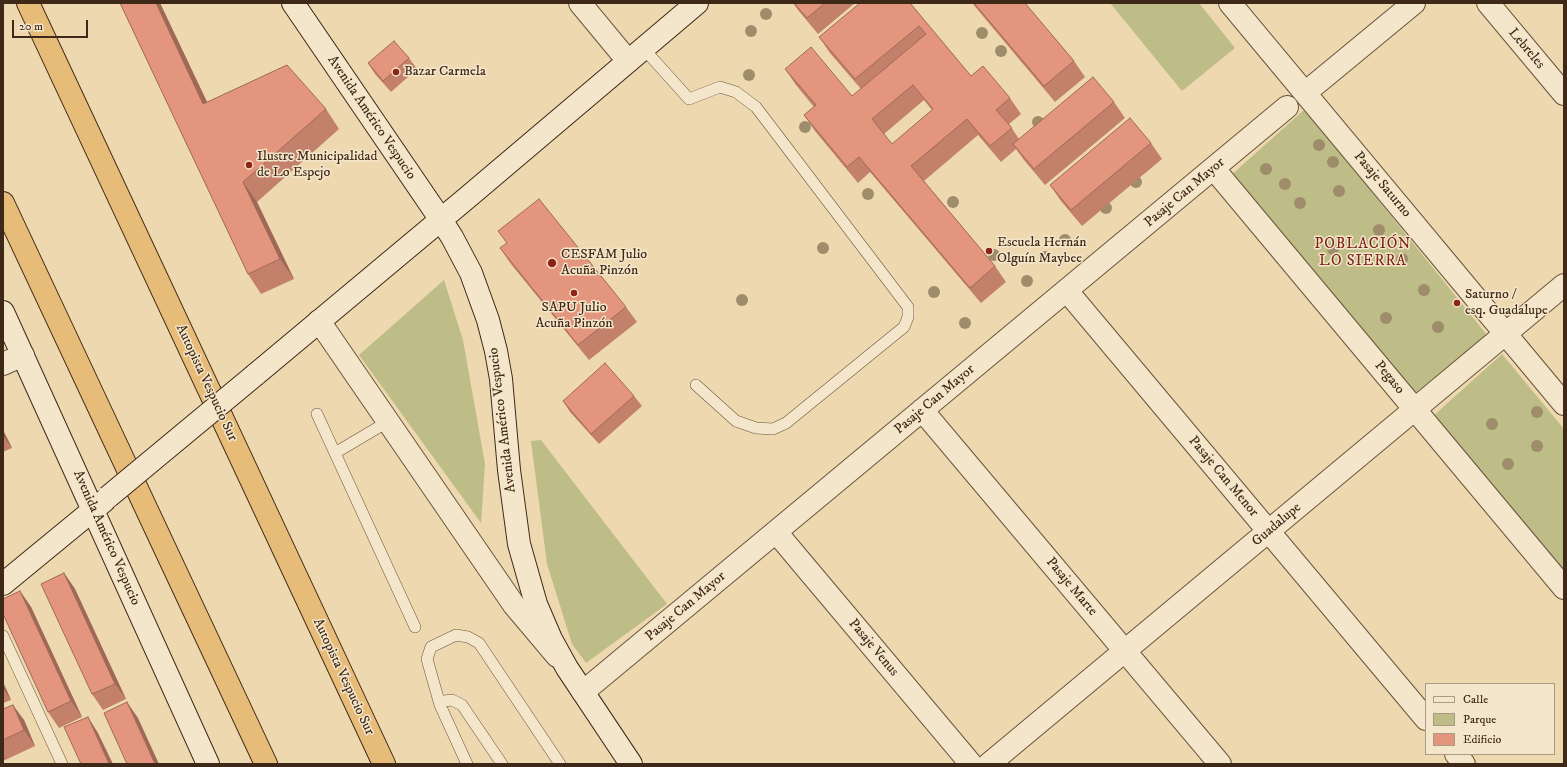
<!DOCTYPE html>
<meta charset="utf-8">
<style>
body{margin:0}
#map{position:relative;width:1567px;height:767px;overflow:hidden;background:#eed8af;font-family:"IM FELL DW Pica",serif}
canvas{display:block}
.frame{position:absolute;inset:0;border:4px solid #3e2817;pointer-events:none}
.legend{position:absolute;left:1425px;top:683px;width:130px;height:72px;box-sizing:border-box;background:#f4e6cb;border:1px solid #ab9a83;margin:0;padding:5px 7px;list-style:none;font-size:12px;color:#3e2817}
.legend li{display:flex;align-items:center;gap:8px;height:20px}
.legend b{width:20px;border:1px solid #ab9a83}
.scale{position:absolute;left:12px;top:20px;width:76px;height:18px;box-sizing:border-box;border:2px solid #3e2817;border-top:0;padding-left:5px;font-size:12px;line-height:14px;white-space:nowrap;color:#3e2817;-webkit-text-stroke:3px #f4e6cb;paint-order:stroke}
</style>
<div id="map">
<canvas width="1567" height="767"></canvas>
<div class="frame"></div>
<ul class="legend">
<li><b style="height:5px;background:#f4e6cb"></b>Calle</li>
<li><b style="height:11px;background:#bebd87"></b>Parque</li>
<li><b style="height:11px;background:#e3967d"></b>Edificio</li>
</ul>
<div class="scale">20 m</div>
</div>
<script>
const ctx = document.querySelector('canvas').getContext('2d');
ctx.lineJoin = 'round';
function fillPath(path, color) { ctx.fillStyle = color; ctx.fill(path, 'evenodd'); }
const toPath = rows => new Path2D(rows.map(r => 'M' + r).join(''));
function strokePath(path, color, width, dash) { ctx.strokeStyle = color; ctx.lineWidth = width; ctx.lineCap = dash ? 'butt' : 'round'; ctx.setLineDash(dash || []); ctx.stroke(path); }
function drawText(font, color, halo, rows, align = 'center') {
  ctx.font = font + ' "IM FELL DW Pica",serif'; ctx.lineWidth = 3; ctx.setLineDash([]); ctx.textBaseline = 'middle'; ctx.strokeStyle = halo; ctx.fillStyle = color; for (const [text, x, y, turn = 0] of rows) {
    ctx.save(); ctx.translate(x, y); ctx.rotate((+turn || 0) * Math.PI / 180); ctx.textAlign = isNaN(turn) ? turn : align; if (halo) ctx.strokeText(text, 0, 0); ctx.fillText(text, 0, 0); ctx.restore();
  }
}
fillPath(toPath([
 [1110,3,1199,3,1235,48,1182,91],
 [1305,109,1487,335,1414,394,1229,177],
 [444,280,463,340,485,464,481,523,359,355],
 [1502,354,1564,429,1564,575,1431,418],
 [541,440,667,604,586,663,572,644,547,564,531,441]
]), '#bebd87');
const service = toPath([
 [643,48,689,99,720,87,736,92,756,107,908,307,908,317,904,327,786,423,773,429,756,428,736,421,696,385],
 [317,414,415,627],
 [335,453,389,421],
 [3,636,62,764],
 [440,705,444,701,452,700,462,705,502,764],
 [467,764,440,705,427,659,431,647,456,635,468,637,479,643,560,764]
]);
const minor = toPath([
 [580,3,628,61],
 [1230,3,1564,404],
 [1488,3,1564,94],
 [1305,93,1414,3],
 [1214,169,1564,588],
 [1067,291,1426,719],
 [319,321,514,605,557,656],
 [3,364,23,355],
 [922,410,1220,764],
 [776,532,971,764],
 [583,692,1287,107],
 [1456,754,1464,764],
 [989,764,1564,285]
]);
const secondary = toPath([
 [293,3,441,220,452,237,471,273,488,320,496,351,501,379,509,470,519,544,536,604,551,639,567,668,631,764],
 [3,312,208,764],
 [255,375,468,197,697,3],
 [3,584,104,501]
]);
const motorway = toPath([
 [28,3,384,764],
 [3,203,266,764]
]);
strokePath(service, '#6a543d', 12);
strokePath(minor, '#6a543d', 24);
strokePath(secondary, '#3e2817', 24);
strokePath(motorway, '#3e2817', 24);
strokePath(service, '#f4e6cb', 11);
strokePath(minor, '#f4e6cb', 22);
strokePath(secondary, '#f4e6cb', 22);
strokePath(motorway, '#e7bc78', 22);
const secondaryBridge = toPath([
 [108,497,255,375]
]);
strokePath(secondaryBridge, '#3e2817', 24, []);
strokePath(secondaryBridge, '#f4e6cb', 22);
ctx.fillStyle = '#9f8c6b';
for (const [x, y] of [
 [766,14],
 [751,31],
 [982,33],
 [1001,51],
 [749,75],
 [1038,122],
 [805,127],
 [1319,145],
 [1333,162],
 [1266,169],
 [1136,182],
 [1285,184],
 [1339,191],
 [868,194],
 [953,202],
 [1300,203],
 [1106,208],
 [1379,230],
 [1065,240],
 [823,248],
 [1333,249],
 [994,255],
 [1045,257],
 [1402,259],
 [1027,281],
 [1424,290],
 [934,292],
 [742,300],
 [1386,318],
 [965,323],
 [1438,327],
 [1537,412],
 [1492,424],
 [1537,446],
 [1508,464]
]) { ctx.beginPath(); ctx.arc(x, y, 6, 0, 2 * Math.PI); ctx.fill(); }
fillPath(toPath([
 [120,3,160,3,207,102,326,109,339,129,257,202,294,279,261,294,248,274],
 [793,3,855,3,818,34,798,10],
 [910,3,971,76,1010,98,1021,114,1009,124,1019,139,1114,102,1125,118,1045,185,1024,160,1016,149,1001,162,978,135,924,181,995,266,1006,282,981,303,870,172,858,183,815,131,804,115,814,107,796,85,785,69,852,96,861,89,830,53,819,37],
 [924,100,932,110,892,144,884,134],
 [972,3,1025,3,1074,61,1085,77,1055,102],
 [409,58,417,69,391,92,375,74,368,63],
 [1151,143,1162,159,1082,226,1061,201,1050,185],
 [498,231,626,307,637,322,589,360,511,264,500,248,507,243],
 [634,396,642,406,599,444,570,412,563,401],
 [3,430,12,448,3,452],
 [64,573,75,589,126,699,103,710,92,694],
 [20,591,31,607,82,717,59,728,48,712],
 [3,682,11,700,3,703],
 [3,709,24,720,35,746,3,761]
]), '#c3816c');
fillPath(toPath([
 [156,3,160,3,217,123,203,104],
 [243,182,257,202,294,279,280,259],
 [3,430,12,448,3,436],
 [64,573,75,589,126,699,115,684],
 [20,591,31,607,82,717,71,701],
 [3,682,11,700,3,688],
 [127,702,138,718,159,764,155,764],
 [13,705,24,720,35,746,24,730],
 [88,717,98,733,113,764,109,764]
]), '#9f6958');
const building = toPath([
 [120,3,156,3,203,104,287,65,326,109,243,182,280,259,248,274,120,3],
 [794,3,825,3,807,18,794,3],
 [860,3,910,3,971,76,983,66,1010,98,996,110,1012,128,990,146,967,119,911,166,995,266,970,288,859,157,847,167,804,115,816,105,785,69,811,47,852,96,926,34,919,26,855,79,819,37,860,3],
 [913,85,933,109,892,144,872,119,913,85],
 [974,3,1025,3,1074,61,1044,86,974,3],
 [394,41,409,58,383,81,368,63,394,41],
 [1093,77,1114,102,1034,169,1013,144,1093,77],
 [1130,118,1151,143,1071,210,1050,185,1130,118],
 [539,199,626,307,578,345,500,248,507,243,498,231,539,199],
 [605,363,634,396,591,434,563,401,605,363],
 [64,573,115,684,92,694,41,584,64,573],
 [20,591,71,701,48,712,3,614,3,599,20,591],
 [127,702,155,764,127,764,104,713,127,702],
 [13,705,24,730,3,740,3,709,13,705],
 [88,717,109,764,81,764,64,727,88,717]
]);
fillPath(building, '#e3967d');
strokePath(building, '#9f6958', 1);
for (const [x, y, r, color] of [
 [396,72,4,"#8f2418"],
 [249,165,4,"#8f2418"],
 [989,251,4,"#8f2418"],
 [552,263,5,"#8f2418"],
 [574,293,4,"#8f2418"],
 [1457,303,4,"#8f2418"]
]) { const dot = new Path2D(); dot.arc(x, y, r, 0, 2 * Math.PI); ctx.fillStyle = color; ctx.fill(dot); strokePath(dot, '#f4e6cb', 1.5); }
drawText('14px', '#3e2817', '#f4e6cb', [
 ["Lebreles",1526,49,50],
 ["Avenida Américo Vespucio",371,118,56],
 ["Pasaje Saturno",1382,185,50],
 ["Pasaje Can Mayor",1185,193,-40],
 ["Pegaso",1389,378,50],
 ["Autopista Vespucio Sur",206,383,65],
 ["Pasaje Can Mayor",935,400,-40],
 ["Avenida Américo Vespucio",503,420,-97],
 ["Pasaje Can Menor",1223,477,50],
 ["Guadalupe",1277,525,-40],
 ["Avenida Américo Vespucio",106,538,66],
 ["Pasaje Marte",1071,587,50],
 ["Pasaje Can Mayor",686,607,-40],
 ["Pasaje Venus",873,648,50],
 ["Autopista Vespucio Sur",343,677,65]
]);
drawText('14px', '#3e2817', '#f4e6cb', [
 ["Bazar Carmela",404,72],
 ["Ilustre Municipalidad",257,157],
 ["de Lo Espejo",257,173],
 ["Escuela Hernán",997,243],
 ["Olguín Maybee",997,259],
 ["CESFAM Julio",561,255],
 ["Acuña Pinzón",561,271],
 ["Saturno /",1465,295],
 ["esq. Guadalupe",1465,311],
 ["SAPU Julio",574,308,"center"],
 ["Acuña Pinzón",574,324,"center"]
], 'left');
ctx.letterSpacing = '1px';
drawText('15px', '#7a1f14', '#f4e6cb', [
 ["POBLACIÓN",1363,245],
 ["LO SIERRA",1363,262]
]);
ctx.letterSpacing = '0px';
</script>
